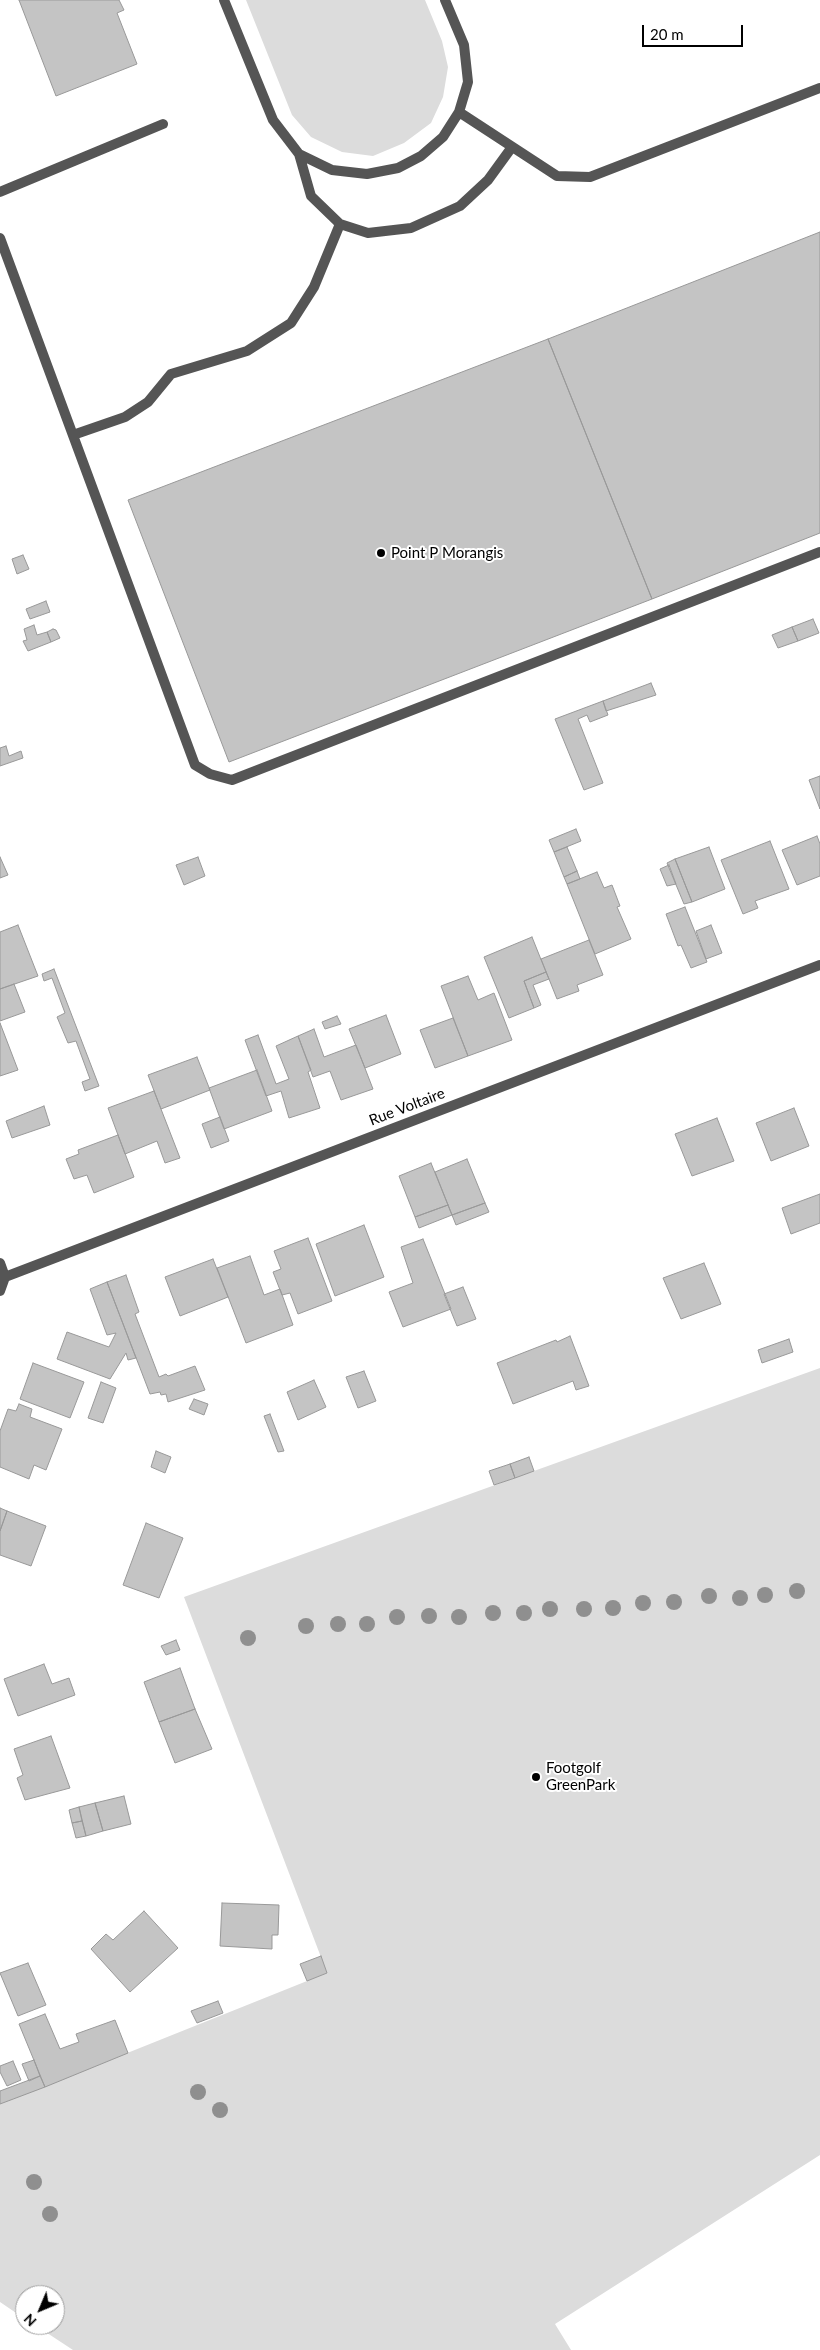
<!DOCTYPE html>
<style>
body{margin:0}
#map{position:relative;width:820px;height:2350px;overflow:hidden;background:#fff;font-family:Lato,sans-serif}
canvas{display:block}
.north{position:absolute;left:15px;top:2285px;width:50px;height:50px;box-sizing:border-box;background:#fff;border:1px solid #999;border-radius:50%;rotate:225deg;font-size:14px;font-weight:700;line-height:20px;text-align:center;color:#000}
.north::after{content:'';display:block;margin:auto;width:18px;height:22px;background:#000;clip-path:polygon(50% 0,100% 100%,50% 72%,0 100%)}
.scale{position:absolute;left:642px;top:25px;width:101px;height:22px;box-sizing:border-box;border:2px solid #000;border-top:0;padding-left:6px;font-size:15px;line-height:18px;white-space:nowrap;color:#000;-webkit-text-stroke:4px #fff;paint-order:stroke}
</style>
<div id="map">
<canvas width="820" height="2350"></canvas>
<div class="north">N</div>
<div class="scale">20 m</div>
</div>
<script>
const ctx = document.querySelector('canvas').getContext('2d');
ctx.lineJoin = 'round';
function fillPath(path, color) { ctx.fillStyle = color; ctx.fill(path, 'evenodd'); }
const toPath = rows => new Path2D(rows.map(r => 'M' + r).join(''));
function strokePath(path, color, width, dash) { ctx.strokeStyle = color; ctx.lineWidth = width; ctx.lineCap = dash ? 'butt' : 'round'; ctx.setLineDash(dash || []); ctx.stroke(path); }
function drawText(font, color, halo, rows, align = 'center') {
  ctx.font = font + ' Lato,sans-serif'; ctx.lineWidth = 4; ctx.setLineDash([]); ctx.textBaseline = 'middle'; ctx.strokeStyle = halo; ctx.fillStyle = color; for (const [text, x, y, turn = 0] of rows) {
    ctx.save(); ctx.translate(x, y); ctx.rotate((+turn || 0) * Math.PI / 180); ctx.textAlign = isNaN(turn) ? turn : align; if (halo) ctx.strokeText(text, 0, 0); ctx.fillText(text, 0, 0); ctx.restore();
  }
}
fillPath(toPath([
 [246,0,425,0,442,41,448,67,443,97,431,123,404,143,373,156,342,152,311,137,292,115],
 [820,1368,820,2155,555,2324,571,2350,73,2350,35,2325,55,2325,55,2295,25,2295,25,2319,0,2302,0,2104,327,1973,184,1597]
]), '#dcdcdc');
const building = toPath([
 [19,0,119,0,124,10,117,13,137,64,56,96,19,0],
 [820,232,820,533,652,599,548,339,820,232],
 [548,339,652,599,229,762,128,500,548,339],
 [23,555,29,569,17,574,12,559,23,555],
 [46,601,50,612,30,619,26,609,46,601],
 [813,619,819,633,798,641,792,627,813,619],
 [34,625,37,635,47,632,51,642,28,651,23,641,27,640,24,629,34,625],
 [792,627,798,641,778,648,772,635,792,627],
 [53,629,56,630,60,638,51,642,47,632,53,629],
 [651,683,656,695,606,711,603,701,651,683],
 [603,701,608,715,590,722,587,715,578,719,603,783,584,790,555,719,603,701],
 [6,746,9,756,21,751,23,758,0,766,0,748,6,746],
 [820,776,820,809,809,780,820,776],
 [576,829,581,841,554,852,549,840,576,829],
 [817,836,820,844,820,876,797,885,782,850,817,836],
 [770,841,789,889,755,901,758,908,743,914,721,860,770,841],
 [567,847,577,871,564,877,554,852,567,847],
 [709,847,725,889,692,902,675,859,709,847],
 [0,857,8,875,0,878,0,857],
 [198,857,205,876,184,885,176,865,198,857],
 [675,859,692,902,684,904,667,863,675,859],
 [669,865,676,884,667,886,660,869,669,865],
 [577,871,580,879,567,884,564,877,577,871],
 [597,872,604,888,612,885,620,906,617,907,631,939,595,954,567,884,597,872],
 [685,907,707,962,691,968,681,945,678,946,666,914,685,907],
 [18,925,38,976,0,989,0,932,18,925],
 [711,925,722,953,706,959,696,931,711,925],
 [532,937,546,972,524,981,534,1008,509,1018,484,957,532,937],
 [589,940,603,975,577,985,579,991,557,999,541,959,589,940],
 [54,969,99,1086,85,1091,82,1082,90,1079,76,1041,68,1043,57,1017,65,1013,52,978,44,981,42,974,54,969],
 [546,972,549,979,533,985,541,1005,534,1008,524,981,546,972],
 [468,976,478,1000,494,993,512,1040,468,1056,441,986,468,976],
 [14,984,25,1012,0,1021,0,989,14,984],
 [386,1015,401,1054,365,1068,349,1029,386,1015],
 [337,1016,341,1024,325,1029,322,1022,337,1016],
 [453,1018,468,1056,435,1068,420,1030,453,1018],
 [0,1023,18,1070,0,1076,0,1023],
 [314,1029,324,1057,356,1045,373,1089,341,1100,330,1071,313,1077,298,1036,314,1029],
 [258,1035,276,1084,289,1079,276,1046,298,1036,311,1070,308,1072,320,1108,289,1118,281,1091,266,1096,245,1040,258,1035],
 [197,1057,210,1090,161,1109,148,1075,197,1057],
 [257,1070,272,1111,224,1129,209,1088,257,1070],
 [154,1091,180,1158,165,1163,157,1141,125,1154,108,1108,154,1091],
 [44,1106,50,1125,12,1138,6,1121,44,1106],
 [794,1108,809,1146,771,1161,756,1123,794,1108],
 [220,1117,229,1141,211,1148,202,1124,220,1117],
 [717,1118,734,1161,692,1176,675,1134,717,1118],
 [118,1135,134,1177,94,1193,87,1175,74,1179,66,1159,79,1154,78,1150,118,1135],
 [467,1159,485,1203,452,1215,435,1172,467,1159],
 [431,1163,448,1205,415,1217,399,1176,431,1163],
 [820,1194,820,1223,791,1234,782,1208,820,1194],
 [485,1203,489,1212,456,1225,452,1215,485,1203],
 [448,1205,452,1215,419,1228,415,1217,448,1205],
 [364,1225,384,1277,335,1296,316,1244,364,1225],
 [308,1238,332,1301,298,1314,290,1293,282,1295,273,1272,281,1269,274,1251,308,1238],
 [423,1239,451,1309,403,1327,389,1292,413,1283,401,1247,423,1239],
 [250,1256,264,1295,280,1289,293,1325,246,1343,217,1268,250,1256],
 [213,1259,228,1297,180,1316,165,1277,213,1259],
 [704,1263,721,1304,681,1319,663,1278,704,1263],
 [126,1275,139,1312,135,1314,159,1377,166,1374,168,1376,195,1366,205,1390,168,1402,166,1394,161,1395,160,1392,150,1394,107,1282,126,1275],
 [107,1282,136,1358,128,1360,126,1353,110,1379,57,1359,67,1332,109,1347,116,1333,107,1335,90,1289,107,1282],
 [463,1287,476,1319,457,1326,444,1294,463,1287],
 [570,1336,589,1386,576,1390,573,1381,513,1404,497,1363,556,1340,557,1342,570,1336],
 [789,1339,793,1352,762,1363,758,1350,789,1339],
 [33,1363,84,1382,70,1418,20,1399,33,1363],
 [364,1371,376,1401,358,1408,346,1377,364,1371],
 [314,1380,326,1407,298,1420,287,1392,314,1380],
 [101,1382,116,1388,103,1423,88,1418,101,1382],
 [194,1399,208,1404,204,1415,189,1409,194,1399],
 [19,1404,32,1409,30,1417,62,1429,46,1470,34,1465,29,1479,0,1467,0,1431,8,1409,16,1411,19,1404],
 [270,1414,284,1451,278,1452,264,1416,270,1414],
 [156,1451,171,1457,165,1473,151,1467,156,1451],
 [529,1457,534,1471,515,1478,510,1464,529,1457],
 [510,1464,515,1478,494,1485,489,1471,510,1464],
 [0,1508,7,1511,0,1531,0,1508],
 [7,1511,46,1526,31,1566,0,1555,0,1531,7,1511],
 [146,1523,183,1538,159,1598,123,1585,146,1523],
 [176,1640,180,1650,166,1655,161,1646,176,1640],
 [44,1664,52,1684,69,1678,75,1695,18,1716,4,1679,44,1664],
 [180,1668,195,1709,159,1722,144,1682,180,1668],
 [195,1709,212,1749,175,1763,159,1722,195,1709],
 [51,1736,70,1788,25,1800,17,1778,23,1775,14,1749,51,1736],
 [124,1796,131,1824,103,1831,95,1803,124,1796],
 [95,1803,103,1831,86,1836,79,1807,95,1803],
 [79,1807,82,1821,72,1823,69,1810,79,1807],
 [82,1821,86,1836,76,1838,72,1823,82,1821],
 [222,1903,279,1905,278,1935,272,1935,272,1949,220,1946,222,1903],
 [144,1911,178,1948,130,1992,91,1949,106,1934,113,1940,144,1911],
 [321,1956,327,1973,307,1981,300,1964,321,1956],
 [28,1963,46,2005,18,2016,0,1973,28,1963],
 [218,2001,223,2013,197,2023,191,2011,218,2001],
 [45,2014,60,2049,79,2042,76,2034,115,2020,128,2053,45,2087,19,2024,45,2014],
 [34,2060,40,2076,29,2081,22,2064,34,2060],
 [13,2061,21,2080,7,2086,0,2072,0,2066,13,2061],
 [40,2076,45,2087,0,2104,0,2091,40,2076]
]);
fillPath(building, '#c4c4c4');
strokePath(building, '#999', 1);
strokePath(toPath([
 [224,0,273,120,299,154,332,170,367,174,398,168,421,156,443,137,459,112,468,82,464,45,445,0],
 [459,112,557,176,590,177,820,88],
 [299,154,311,196,340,224,368,233,411,228,460,206,488,180,512,147],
 [0,192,163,124],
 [0,238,195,765,210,774,232,780,820,552],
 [73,435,125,417,148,402,171,374,247,351,291,323,314,287,340,224]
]), '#555', 10);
strokePath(toPath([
 [0,1263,5,1277,0,1291],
 [5,1277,820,965]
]), '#555', 10);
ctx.fillStyle = '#8f8f8f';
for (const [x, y] of [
 [797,1591],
 [765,1595],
 [709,1596],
 [740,1598],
 [674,1602],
 [643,1603],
 [613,1608],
 [550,1609],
 [584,1609],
 [493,1613],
 [524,1613],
 [429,1616],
 [397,1617],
 [459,1617],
 [338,1624],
 [367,1624],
 [306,1626],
 [248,1638],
 [198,2092],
 [220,2110],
 [34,2182],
 [50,2214]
]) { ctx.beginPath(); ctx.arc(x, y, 8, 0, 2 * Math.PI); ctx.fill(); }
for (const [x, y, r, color] of [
 [381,553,5,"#000"],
 [536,1777,5,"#000"]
]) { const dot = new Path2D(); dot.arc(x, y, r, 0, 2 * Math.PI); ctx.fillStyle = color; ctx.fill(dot); strokePath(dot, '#fff', 2); }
drawText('15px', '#000', '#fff', [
 ["Point P Morangis",391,553],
 ["Footgolf",546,1768],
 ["GreenPark",546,1785]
], 'left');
drawText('15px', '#000', '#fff', [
 ["Rue Voltaire",407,1107,-21]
]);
</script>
